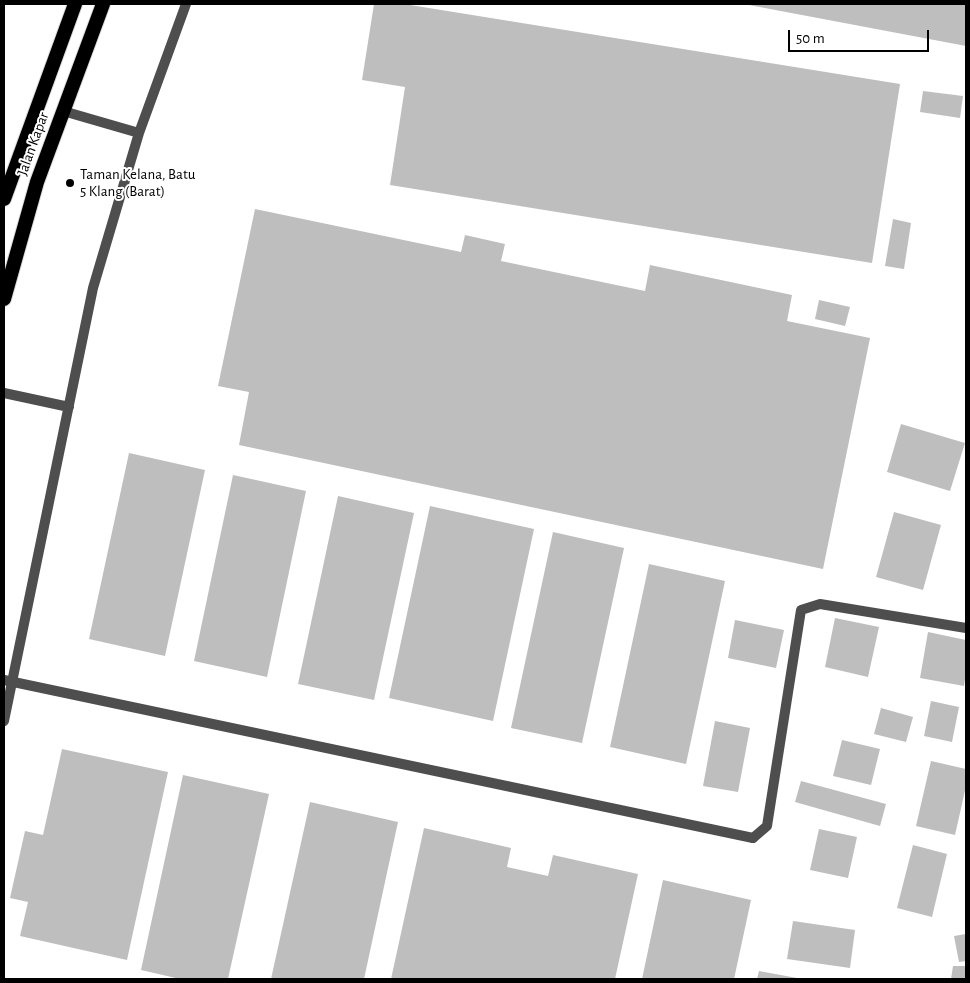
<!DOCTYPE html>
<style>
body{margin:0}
#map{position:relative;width:970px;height:983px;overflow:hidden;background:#fff;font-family:"Alegreya Sans",sans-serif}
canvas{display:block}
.frame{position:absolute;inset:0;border:5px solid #000;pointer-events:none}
.scale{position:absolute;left:788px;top:30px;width:141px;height:22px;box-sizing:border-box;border:2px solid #000;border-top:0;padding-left:6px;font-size:15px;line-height:18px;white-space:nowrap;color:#000;-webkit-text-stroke:4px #fff;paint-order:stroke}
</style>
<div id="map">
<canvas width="970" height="983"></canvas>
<div class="frame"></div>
<div class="scale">50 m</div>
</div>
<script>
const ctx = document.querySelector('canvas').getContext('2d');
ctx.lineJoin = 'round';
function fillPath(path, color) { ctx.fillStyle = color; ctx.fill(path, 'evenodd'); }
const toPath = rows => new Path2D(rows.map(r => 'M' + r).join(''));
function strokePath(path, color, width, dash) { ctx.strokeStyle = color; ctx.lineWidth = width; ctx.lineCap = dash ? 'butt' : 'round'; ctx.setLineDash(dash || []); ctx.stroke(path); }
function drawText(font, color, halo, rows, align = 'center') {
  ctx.font = font + ' "Alegreya Sans",sans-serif'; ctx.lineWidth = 4; ctx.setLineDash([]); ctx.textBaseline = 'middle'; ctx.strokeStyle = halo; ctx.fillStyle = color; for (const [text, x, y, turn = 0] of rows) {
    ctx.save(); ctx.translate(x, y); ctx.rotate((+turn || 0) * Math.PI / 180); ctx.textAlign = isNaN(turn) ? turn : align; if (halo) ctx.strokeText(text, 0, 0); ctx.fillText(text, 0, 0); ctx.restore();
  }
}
fillPath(toPath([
 [374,4,404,4,900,84,872,263,390,185,405,87,362,80],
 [749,4,966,4,966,46,749,5],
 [923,91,963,96,960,118,920,112],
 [255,209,461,252,465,235,505,244,501,261,645,291,650,265,792,295,787,321,870,338,823,569,239,445,249,392,218,386],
 [893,219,911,223,904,269,885,266],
 [819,300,850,307,845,326,815,319],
 [901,424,965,443,950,491,887,472],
 [129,453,205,470,165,656,89,639],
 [233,475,306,491,267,677,194,661],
 [338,496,414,513,374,700,298,684],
 [430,506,534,529,493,721,389,698],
 [894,512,941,525,923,590,876,577],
 [553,532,624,548,582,743,511,728],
 [649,564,725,581,686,764,610,747],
 [835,618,879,627,868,677,825,667],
 [735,620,784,630,776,668,728,658],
 [928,632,966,640,966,672,964,686,920,678],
 [931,701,959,707,952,742,924,736],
 [881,708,913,717,906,742,874,734],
 [715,721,750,728,738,792,703,786],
 [842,740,880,749,871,785,833,776],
 [62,749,168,772,127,960,20,936,28,902,10,898,25,831,43,835],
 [931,761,966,769,966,786,955,835,916,826],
 [183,775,269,794,228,979,180,979,141,970],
 [801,781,886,804,880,826,795,802],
 [310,802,398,822,364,979,271,979],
 [424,828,511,848,507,867,548,876,553,855,638,874,615,979,391,979],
 [819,829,857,837,848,878,810,870],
 [913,845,947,854,932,917,897,908],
 [663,880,751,900,734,979,642,979],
 [793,921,855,930,850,968,787,959],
 [966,934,966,961,959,962,954,936],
 [953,966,966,966,966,979,951,979],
 [759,971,797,978,797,979,757,979]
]), '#bebebe');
const trunk = toPath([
 [4,199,75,4],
 [4,299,37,182,103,4]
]);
strokePath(trunk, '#dbdbdb', 16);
strokePath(toPath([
 [63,111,139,133],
 [4,393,69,407],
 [4,721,93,288,139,133,186,4],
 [753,838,767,826,801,610,820,604,966,628]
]), '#4e4e4e', 10);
strokePath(toPath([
 [4,680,753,838]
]), '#4e4e4e', 10);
strokePath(trunk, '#000', 14);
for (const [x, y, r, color] of [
 [70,183,5,"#000"]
]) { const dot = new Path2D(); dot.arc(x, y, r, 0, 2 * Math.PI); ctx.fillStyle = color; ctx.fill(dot); strokePath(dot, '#fff', 2); }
drawText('15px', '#000', '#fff', [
 ["Jalan Kapar",33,144,-70]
]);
drawText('15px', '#000', '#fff', [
 ["Taman Kelana, Batu",80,174],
 ["5 Klang (Barat)",80,191]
], 'left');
</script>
